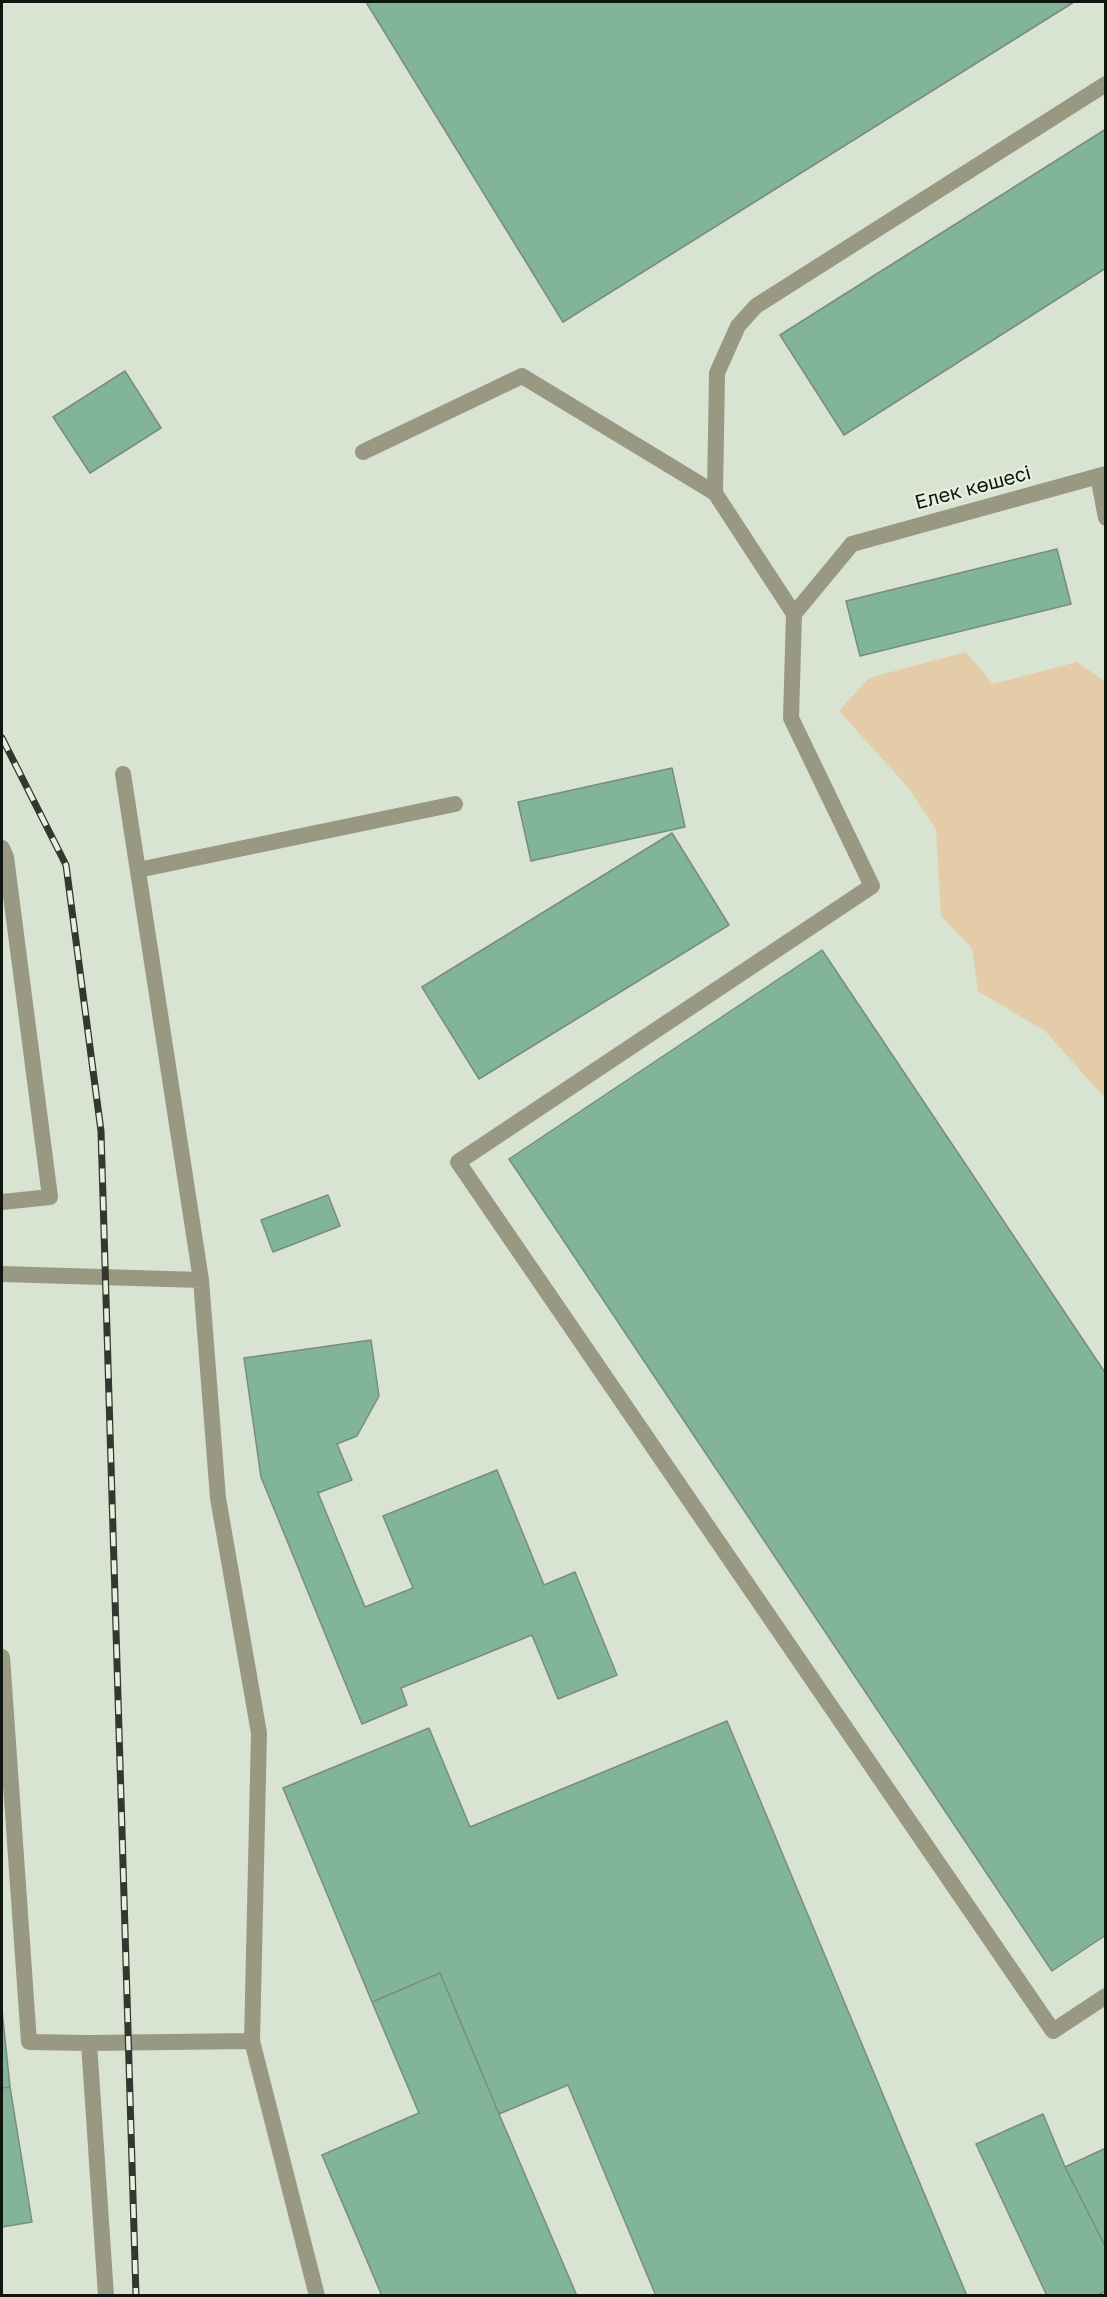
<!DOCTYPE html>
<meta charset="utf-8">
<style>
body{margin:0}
#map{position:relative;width:1107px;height:2297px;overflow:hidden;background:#d8e3d1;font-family:"Golos Text",sans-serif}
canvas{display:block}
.frame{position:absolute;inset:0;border:3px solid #11150f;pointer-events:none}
</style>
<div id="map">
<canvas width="1107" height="2297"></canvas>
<div class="frame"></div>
</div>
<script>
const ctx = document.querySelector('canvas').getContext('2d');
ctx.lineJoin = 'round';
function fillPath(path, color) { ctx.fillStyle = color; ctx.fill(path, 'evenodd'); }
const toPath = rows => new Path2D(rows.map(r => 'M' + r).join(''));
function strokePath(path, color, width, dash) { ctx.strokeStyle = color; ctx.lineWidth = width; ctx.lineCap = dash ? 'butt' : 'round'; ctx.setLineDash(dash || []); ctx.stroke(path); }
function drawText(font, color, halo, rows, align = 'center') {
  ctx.font = font + ' "Golos Text",sans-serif'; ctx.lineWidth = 4.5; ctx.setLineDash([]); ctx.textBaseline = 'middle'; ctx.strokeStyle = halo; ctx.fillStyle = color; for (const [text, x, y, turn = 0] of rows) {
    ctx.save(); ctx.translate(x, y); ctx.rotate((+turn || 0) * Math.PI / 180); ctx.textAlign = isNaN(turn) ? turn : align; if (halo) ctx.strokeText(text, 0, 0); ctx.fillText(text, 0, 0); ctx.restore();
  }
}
fillPath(toPath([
 [966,652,993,684,1077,662,1105,682,1105,1098,1045,1031,978,991,972,948,941,916,936,829,907,786,839,711,869,678]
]), '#e3cca7');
const building = toPath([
 [366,2,1074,2,563,322,366,2],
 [1106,129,1106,268,844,435,780,335,1106,129],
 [125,371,161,428,90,473,53,417,125,371],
 [1057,549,1071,604,860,656,846,601,1057,549],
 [672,768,685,827,531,861,518,802,672,768],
 [672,833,729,925,479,1079,422,987,672,833],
 [822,950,1106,1374,1106,1935,1052,1971,509,1159,822,950],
 [328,1195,340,1226,273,1252,261,1220,328,1195],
 [371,1340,379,1396,357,1436,337,1444,352,1480,318,1493,365,1607,413,1588,383,1516,497,1470,544,1585,575,1572,617,1675,558,1699,532,1635,401,1688,407,1705,362,1724,261,1477,244,1358,371,1340],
 [727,1721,967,2296,656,2296,568,2085,499,2114,440,1973,372,2002,283,1788,429,1728,470,1827,727,1721],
 [440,1973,499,2114,577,2296,382,2296,322,2155,419,2113,372,2002,440,1973],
 [2,2010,10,2087,2,2088,2,2010],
 [10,2087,32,2222,2,2227,2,2088,10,2087],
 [1043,2114,1065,2167,1106,2248,1106,2291,1096,2296,1047,2296,976,2144,1043,2114],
 [1106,2148,1106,2248,1065,2167,1106,2148]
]);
fillPath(building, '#82b499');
strokePath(building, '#798c81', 1.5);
strokePath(toPath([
 [363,452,522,376,715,493,794,614],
 [1098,476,1106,518],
 [715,493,717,373,738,326,756,306,1106,84],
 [852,544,794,614,791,718,872,886,458,1162,1053,2031,1106,1996],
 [123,774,201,1280,218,1498,259,1733,252,2041,317,2296],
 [2,848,6,857,50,1197,2,1202],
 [138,870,455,804],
 [2,1274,201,1280],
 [2,1657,29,2042,89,2043,106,2296],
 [89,2043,252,2041]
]), '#989883', 16);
strokePath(toPath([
 [852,544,1106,474]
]), '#989883', 16);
const rail = toPath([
 [2,738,66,865,101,1131,136,2296]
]);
strokePath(rail, '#32372f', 7);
strokePath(rail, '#e5f0de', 4.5, [14]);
drawText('20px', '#11150f', '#e5f0de', [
 ["Елек көшесі",973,488,-15]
]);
</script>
